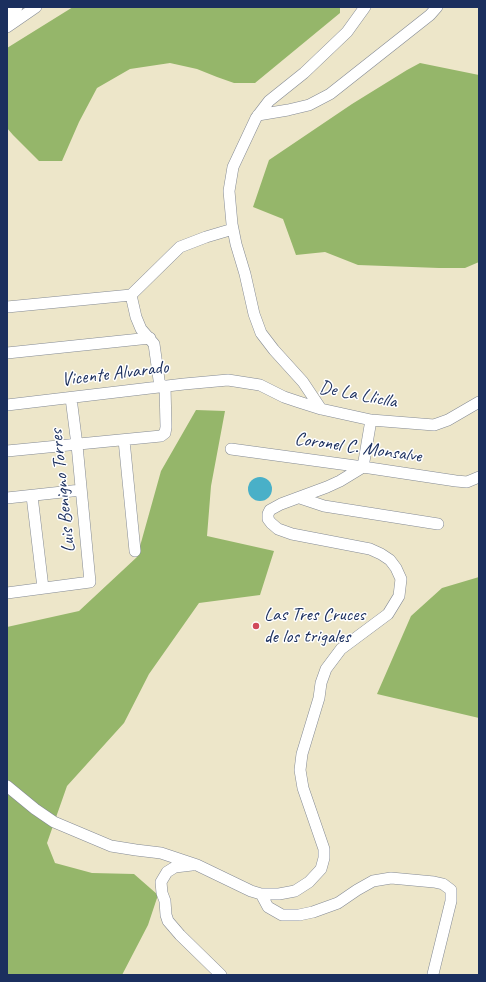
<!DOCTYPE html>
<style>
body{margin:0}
#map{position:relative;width:486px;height:982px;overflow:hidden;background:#ede6c9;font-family:Caveat,sans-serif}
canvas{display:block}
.frame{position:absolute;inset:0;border:8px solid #1b2f5e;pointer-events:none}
</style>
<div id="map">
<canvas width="486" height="982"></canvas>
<div class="frame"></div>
</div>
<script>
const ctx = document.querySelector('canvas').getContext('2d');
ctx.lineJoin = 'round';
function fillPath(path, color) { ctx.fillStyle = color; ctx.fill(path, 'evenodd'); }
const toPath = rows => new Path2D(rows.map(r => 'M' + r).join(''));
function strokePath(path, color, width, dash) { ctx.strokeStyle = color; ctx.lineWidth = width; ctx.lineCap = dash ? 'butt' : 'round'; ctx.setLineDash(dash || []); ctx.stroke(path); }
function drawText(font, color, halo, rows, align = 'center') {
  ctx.font = font + ' Caveat,sans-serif'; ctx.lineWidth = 3; ctx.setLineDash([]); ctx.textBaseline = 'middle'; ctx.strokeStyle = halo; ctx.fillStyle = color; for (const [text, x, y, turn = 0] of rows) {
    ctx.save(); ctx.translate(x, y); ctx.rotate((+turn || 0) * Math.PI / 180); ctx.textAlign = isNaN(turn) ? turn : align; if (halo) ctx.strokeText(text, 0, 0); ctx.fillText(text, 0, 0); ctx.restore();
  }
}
fillPath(toPath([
 [73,7,340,7,340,13,255,83,234,83,217,77,197,69,170,63,130,69,97,88,79,122,62,161,39,161,13,135,7,128,7,48],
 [420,63,479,75,479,262,465,268,439,268,358,265,325,252,296,255,283,219,253,207,269,160,352,104,407,70],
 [196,410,225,411,211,486,207,536,274,551,260,595,199,603,149,674,124,723,67,786,47,843,55,863,92,873,134,874,158,895,148,925,122,975,7,975,7,627,79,611,137,557,161,471],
 [479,577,479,718,377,694,411,616,442,588]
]), '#95b66a');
fillPath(toPath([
 '248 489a12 12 0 1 1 24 0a12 12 0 1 1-24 0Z'
]), '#49b0c8');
const minor = toPath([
 [7,14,17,7],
 [7,27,36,7],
 [258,115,288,110,309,105,330,94,430,15,437,7],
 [131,295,180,247,206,237,233,229],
 [131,295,136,317,141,329,154,344,160,387],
 [7,307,131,295],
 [7,353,150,338],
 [7,405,184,384,228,380,260,385,284,397,299,402,321,409,371,420,434,425,448,420,479,402],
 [321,409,303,382,274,350,261,333,254,314,245,274,236,244,232,224,229,191,233,167,256,118,269,101,304,73,347,32,365,7],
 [124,440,135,551],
 [231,449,363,467,456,481,467,482,479,477],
 [7,451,161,436,165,433,166,427,165,386],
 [363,467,371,420],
 [32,496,43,588],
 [7,498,81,490],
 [300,498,324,506,438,524],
 [7,593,90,582,77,445,71,398],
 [7,786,35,809,54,822,111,846,136,850,161,853,197,865,251,891,261,894,279,894,295,891,309,882,321,869,324,858,324,849,303,788,300,770,302,754,319,698,321,683,326,669,341,649,388,614,399,596,401,579,396,568,390,560,381,554,370,549,292,534,278,529,271,523,268,519,268,514,270,510,281,504,327,487,340,481,363,467],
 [192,865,175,867,167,872,161,882,162,893,165,901,166,915,168,921,180,935,221,975],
 [261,894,268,907,282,915,299,915,313,912,338,903,357,890,373,881,391,878,434,882,443,884,451,890,451,901,433,974]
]);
strokePath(minor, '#848a94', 12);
strokePath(minor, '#fff', 11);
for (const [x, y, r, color] of [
 [256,626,4,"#d1495b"]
]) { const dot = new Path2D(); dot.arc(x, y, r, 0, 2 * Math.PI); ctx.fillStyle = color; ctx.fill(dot); strokePath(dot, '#fff', 1.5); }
drawText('19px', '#1b2f5e', '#fff', [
 ["Vicente Alvarado",115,374,-7],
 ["De La Lliclla",358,395,11],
 ["Coronel C. Monsalve",358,448,8],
 ["Luis Benigno Torres",63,491,-96]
]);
drawText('19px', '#1b2f5e', '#fff', [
 ["Las Tres Cruces",264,615],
 ["de los trigales",264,637]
], 'left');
</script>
